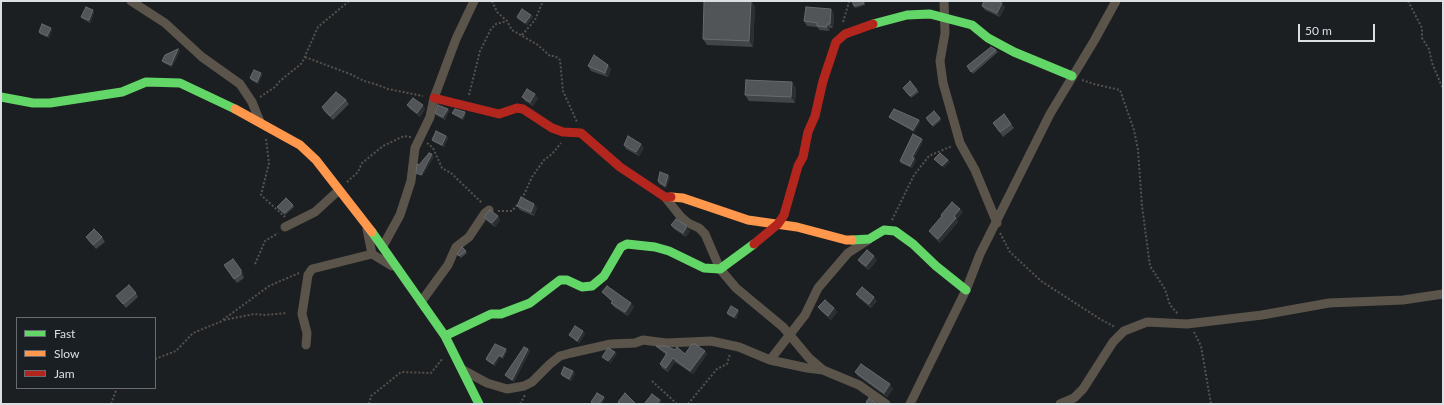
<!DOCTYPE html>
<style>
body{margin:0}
#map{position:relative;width:1444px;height:405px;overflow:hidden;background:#1c1f22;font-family:Lato,sans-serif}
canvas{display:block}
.frame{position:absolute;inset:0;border:2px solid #dcdfe2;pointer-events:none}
.legend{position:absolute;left:16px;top:317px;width:140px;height:72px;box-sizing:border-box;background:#1a1f24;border:1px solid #686c70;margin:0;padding:5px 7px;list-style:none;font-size:12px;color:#dcdfe2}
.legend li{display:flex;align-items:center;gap:8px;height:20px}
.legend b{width:20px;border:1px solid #686c70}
.scale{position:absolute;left:1298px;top:24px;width:77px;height:18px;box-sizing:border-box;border:2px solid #dcdfe2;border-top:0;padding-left:5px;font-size:12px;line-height:14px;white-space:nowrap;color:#dcdfe2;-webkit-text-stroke:3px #1a1f24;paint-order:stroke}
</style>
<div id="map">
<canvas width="1444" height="405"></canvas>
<div class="frame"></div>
<ul class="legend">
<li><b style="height:5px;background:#63d668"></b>Fast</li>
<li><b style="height:5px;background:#ff974d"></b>Slow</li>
<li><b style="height:5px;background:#b3261e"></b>Jam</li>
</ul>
<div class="scale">50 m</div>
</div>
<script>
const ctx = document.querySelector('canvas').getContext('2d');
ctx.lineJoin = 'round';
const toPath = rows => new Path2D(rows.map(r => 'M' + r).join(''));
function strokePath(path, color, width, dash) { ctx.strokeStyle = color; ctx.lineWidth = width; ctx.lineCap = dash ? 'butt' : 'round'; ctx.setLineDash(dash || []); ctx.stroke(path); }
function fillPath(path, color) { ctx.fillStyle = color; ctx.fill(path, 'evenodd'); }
strokePath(toPath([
 [492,1,497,12,507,21,512,30,538,45,550,56,555,56,560,60,563,91,577,122],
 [1408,1,1422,28,1422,38,1429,49,1432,63,1443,89],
 [843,22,849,2,847,1],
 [522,35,535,20,543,1],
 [305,57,350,74,364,81,375,84,388,89,423,96],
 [1082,80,1094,84,1120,90,1134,130,1138,150,1142,206,1150,266,1165,289,1170,305,1178,314],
 [469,95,480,51,491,29,496,24,507,21],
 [260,97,275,87,280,81,302,63,318,27,349,1],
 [266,139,269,163,261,195,285,217],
 [427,143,433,148,442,168,451,173,482,203],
 [347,182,358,172,362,163,383,146,404,136,411,137],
 [522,199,532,177,544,160,552,154,561,143],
 [498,211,512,211,518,204],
 [892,220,914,175,929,156,952,146],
 [1000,233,1010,252,1041,281,1100,319,1115,327],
 [255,264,265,241,278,233],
 [224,320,254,314,265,315,287,313],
 [1194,332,1201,346,1211,404],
 [155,359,176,351,193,333,220,322,269,286,299,273],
 [652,381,677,404],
 [111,404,117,388],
 [369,404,371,396,375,393,401,372,431,373,443,358],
 [520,404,525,395],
 [688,404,717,369,727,364,730,354]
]), '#56514c', 2, [2, 2]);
strokePath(toPath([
 [131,1,165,23,202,57,240,84,252,102,260,122],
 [944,1,945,33,940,61,943,83,960,143,975,170,997,223],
 [665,197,681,217,688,223,699,228,705,234,720,269,736,288,783,327,809,358,823,370],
 [285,227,315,212,339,190],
 [367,229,372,254],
 [383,246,400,215,411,181,415,148,430,117,434,98,456,39,474,1],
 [421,302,448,265,456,247,469,237,485,213,489,210],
 [306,345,307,333,302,314,308,275,312,269,372,254,392,266],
 [770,360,805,315,818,288,848,253,868,240],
 [463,370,487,383,507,389,524,386,532,382,550,364,560,356,571,353,611,344,635,343,643,340,666,343,711,341,739,347,770,360,807,368,823,370,859,385,886,404],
 [910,404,966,290,980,254,1050,114,1094,41,1116,1],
 [1060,404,1074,398,1083,389,1113,342,1124,331,1147,322,1187,324,1262,315,1329,303,1403,300,1443,294]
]), '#5b544b', 9);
strokePath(toPath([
 [873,24,907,15,930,14,972,25,988,38,1014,52,1072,76],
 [1,97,33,103,50,103,122,92,146,82,180,83,235,109],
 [372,232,445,336,479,404],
 [852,240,869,239,884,230,895,231,913,244,936,266,966,290],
 [445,336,491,314,501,314,530,303,560,280,567,280,582,287,592,286,604,276,621,247,627,244,655,247,669,251,704,268,720,269,754,244]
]), '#63d668', 9);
strokePath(toPath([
 [235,109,300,145,316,160,372,232],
 [671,197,683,198,748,220,797,227,846,240,852,240]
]), '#ff974d', 9);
strokePath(toPath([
 [434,98,499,114,517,108,523,109,552,128,563,132,581,133,620,167,665,197,671,197],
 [754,244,778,224,784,215,798,166,803,157,808,132,815,116,823,81,836,42,845,34,873,24]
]), '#b3261e', 9);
fillPath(toPath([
 [751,1,755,7,753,47,707,45,703,39],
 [864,1,865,5,855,8,854,6],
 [982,6,1005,7,1000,17,985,10],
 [94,13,90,23,83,19,81,17],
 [834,13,833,28,830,28,829,31,820,30,817,27,807,26,804,21],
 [517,17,533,17,527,25,518,19],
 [52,30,49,38,40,34,39,32],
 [178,49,180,51,172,67,164,63,162,61],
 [996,50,998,52,973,74,967,66],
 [608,65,611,69,608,77,591,71,588,66],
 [262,75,258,84,251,80,250,78],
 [796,88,795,103,749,101,745,95],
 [903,88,917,90,919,92,911,98],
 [522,97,538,98,533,106,525,101],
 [346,100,349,104,333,120,324,111,322,107],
 [407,105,425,109,420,117,410,109],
 [448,109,449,111,445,120,436,115,435,113],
 [452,113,466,114,463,120,454,115],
 [1004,114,1014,128,1003,137,993,123],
 [889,117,919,120,920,122,914,132,891,119],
 [940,118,941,120,933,127,927,120],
 [446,136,448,138,444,147,434,142,432,140],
 [923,141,914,158,916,160,912,168,901,163,900,161],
 [624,145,644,148,639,156,626,149],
 [670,177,666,188,659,184,658,181],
 [534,204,537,208,534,216,520,210,517,206],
 [293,205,294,207,285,215,277,207],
 [960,209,963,212,957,219,958,222,940,243,931,234,929,231,942,216,941,215],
 [498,216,500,220,495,227,487,221,484,217],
 [671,225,690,231,686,237,674,229],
 [86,237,102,237,105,242,96,249],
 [462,247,467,253,461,258,457,254],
 [858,260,877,260,869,270,861,264],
 [224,265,244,275,244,278,237,283],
 [602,292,634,307,628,316,614,307,611,303,612,302],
 [136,293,138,297,126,308,116,296],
 [856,294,877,301,871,308,859,298],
 [818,307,834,308,837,312,831,320,821,311],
 [738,310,739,312,736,319,728,315,727,313],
 [583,331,585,334,579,343,571,337,569,335],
 [656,346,675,350,685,354,705,351,707,354,693,374,675,362,668,372,662,368,660,364,666,355,659,349],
 [528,349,530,351,514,382,507,377,505,375],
 [507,351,503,359,500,357,495,366,487,361,486,359],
 [855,372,893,389,887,397,858,376],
 [575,373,571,381,562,376,561,374]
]), '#424547');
fillPath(toPath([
 [751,1,755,7,753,47,749,41],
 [1002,3,1005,7,1000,17,997,13],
 [831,9,834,13,833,28,830,24],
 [93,10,94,13,90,23,89,20],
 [531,15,533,17,527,25,525,23],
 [827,24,830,28,829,31,827,27],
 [51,28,52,30,49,38,47,36],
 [178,49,180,51,172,67,171,65],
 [608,65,611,69,608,77,605,73],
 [261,73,262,75,258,84,257,82],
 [792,82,796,88,795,103,791,97],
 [535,94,538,98,533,106,530,102],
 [423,105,425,109,420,117,417,113],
 [448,109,449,111,445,120,443,117],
 [465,112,466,114,463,120,462,118],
 [919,120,920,122,914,132,913,130],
 [446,136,448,138,444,147,442,145],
 [922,139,923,141,914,159,912,157],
 [641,144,644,148,639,156,636,152],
 [432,154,434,157,422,177,421,175],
 [914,158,916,160,912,168,910,166],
 [948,160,950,162,944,168,942,166],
 [668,175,670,177,666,188,665,186],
 [534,204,537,208,534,216,531,212],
 [960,209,963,212,957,219,958,222,940,243,938,239,954,216],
 [498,216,500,220,495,227,492,223],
 [687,226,690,231,686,237,683,233],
 [874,256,877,260,869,270,866,266],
 [241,270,244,275,244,278,241,274],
 [874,297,877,301,871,308,869,304],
 [631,303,634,307,628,316,625,312],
 [834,308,837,312,831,320,828,316],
 [738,310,739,312,736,319,734,317],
 [583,331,585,334,579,343,577,341],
 [506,349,507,351,503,359,502,357],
 [528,349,530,351,514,382,512,380],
 [705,351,707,354,693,374,690,371],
 [615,352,617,354,610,364,608,361],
 [499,355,500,357,495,366,493,364],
 [673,358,675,362,668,372,666,368],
 [573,371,575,373,571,381,569,379],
 [890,384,893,389,887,397,884,393],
 [604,397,605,399,602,404,599,404],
 [660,400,663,404,657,404]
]), '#2c2f31');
const building = toPath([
 [704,1,751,1,749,41,703,39,704,1],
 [852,1,863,1,864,3,854,6,852,1],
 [984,1,998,1,1002,3,997,13,982,6,984,1],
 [86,7,93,10,89,20,81,17,86,7],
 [806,7,831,9,830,24,827,24,827,27,817,26,817,23,804,21,806,7],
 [522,9,531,15,525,23,517,17,522,9],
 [42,24,51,28,47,36,39,32,42,24],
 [991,47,996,50,971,72,967,66,991,47],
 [178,49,171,65,162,61,165,55,178,49],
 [594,55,608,65,605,73,588,66,594,55],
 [254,70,261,73,257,82,250,78,254,70],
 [746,80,792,82,791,97,745,95,746,80],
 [910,81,917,90,910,96,903,88,910,81],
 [527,89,535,94,530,102,522,97,527,89],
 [336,92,346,100,330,116,322,107,336,92],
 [413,98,423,105,417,113,407,105,413,98],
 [438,105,448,109,443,117,435,113,438,105],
 [455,109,465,112,462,118,452,113,455,109],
 [894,109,919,120,913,130,889,117,894,109],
 [934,111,940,118,932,125,926,118,934,111],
 [1004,114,1011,124,1000,132,993,123,1004,114],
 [436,131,446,136,442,145,432,140,436,131],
 [913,134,922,139,912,157,914,158,910,166,900,161,913,134],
 [628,136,641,144,636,152,624,145,628,136],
 [429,153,432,154,421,175,416,173,417,164,419,165,429,153],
 [940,153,948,160,942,166,934,159,940,153],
 [660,172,668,175,665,186,658,181,660,172],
 [521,197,534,204,531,212,517,206,521,197],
 [286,198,293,205,284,213,277,207,286,198],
 [952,202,960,209,954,216,956,218,938,239,929,231,942,216,941,215,952,202],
 [490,210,498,216,492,223,484,217,490,210],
 [676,219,687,226,683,233,671,225,676,219],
 [94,229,102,237,93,245,86,237,94,229],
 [462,247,466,251,459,256,457,254,462,247],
 [867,250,874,256,866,266,858,260,867,250],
 [233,259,241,270,241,274,234,279,224,265,233,259],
 [129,285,136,293,123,304,116,296,129,285],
 [607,286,631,303,625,312,611,303,613,301,602,292,607,286],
 [862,287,874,297,869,304,856,294,862,287],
 [825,300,834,308,828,316,818,307,825,300],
 [731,306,738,310,734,317,727,313,731,306],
 [575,326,583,331,577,341,569,335,575,326],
 [495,344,506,349,502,357,499,355,493,364,486,359,495,344],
 [692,344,695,344,705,351,690,371,673,358,666,368,660,364,667,353,656,346,666,346,675,350,677,347,685,354,692,344],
 [524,347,528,349,512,380,505,375,524,347],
 [608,348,615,352,608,361,602,357,608,348],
 [861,364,890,384,884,393,855,372,861,364],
 [564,367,573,371,569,379,561,374,564,367],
 [597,393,604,397,599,404,594,404,591,402,597,393],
 [625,393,636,404,620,404,618,402,625,393],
 [652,394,660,400,657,404,644,404,652,394],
 [869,398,876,403,875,404,869,404,866,402,869,398]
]);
fillPath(building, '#525557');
strokePath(building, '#686b6d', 1);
</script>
